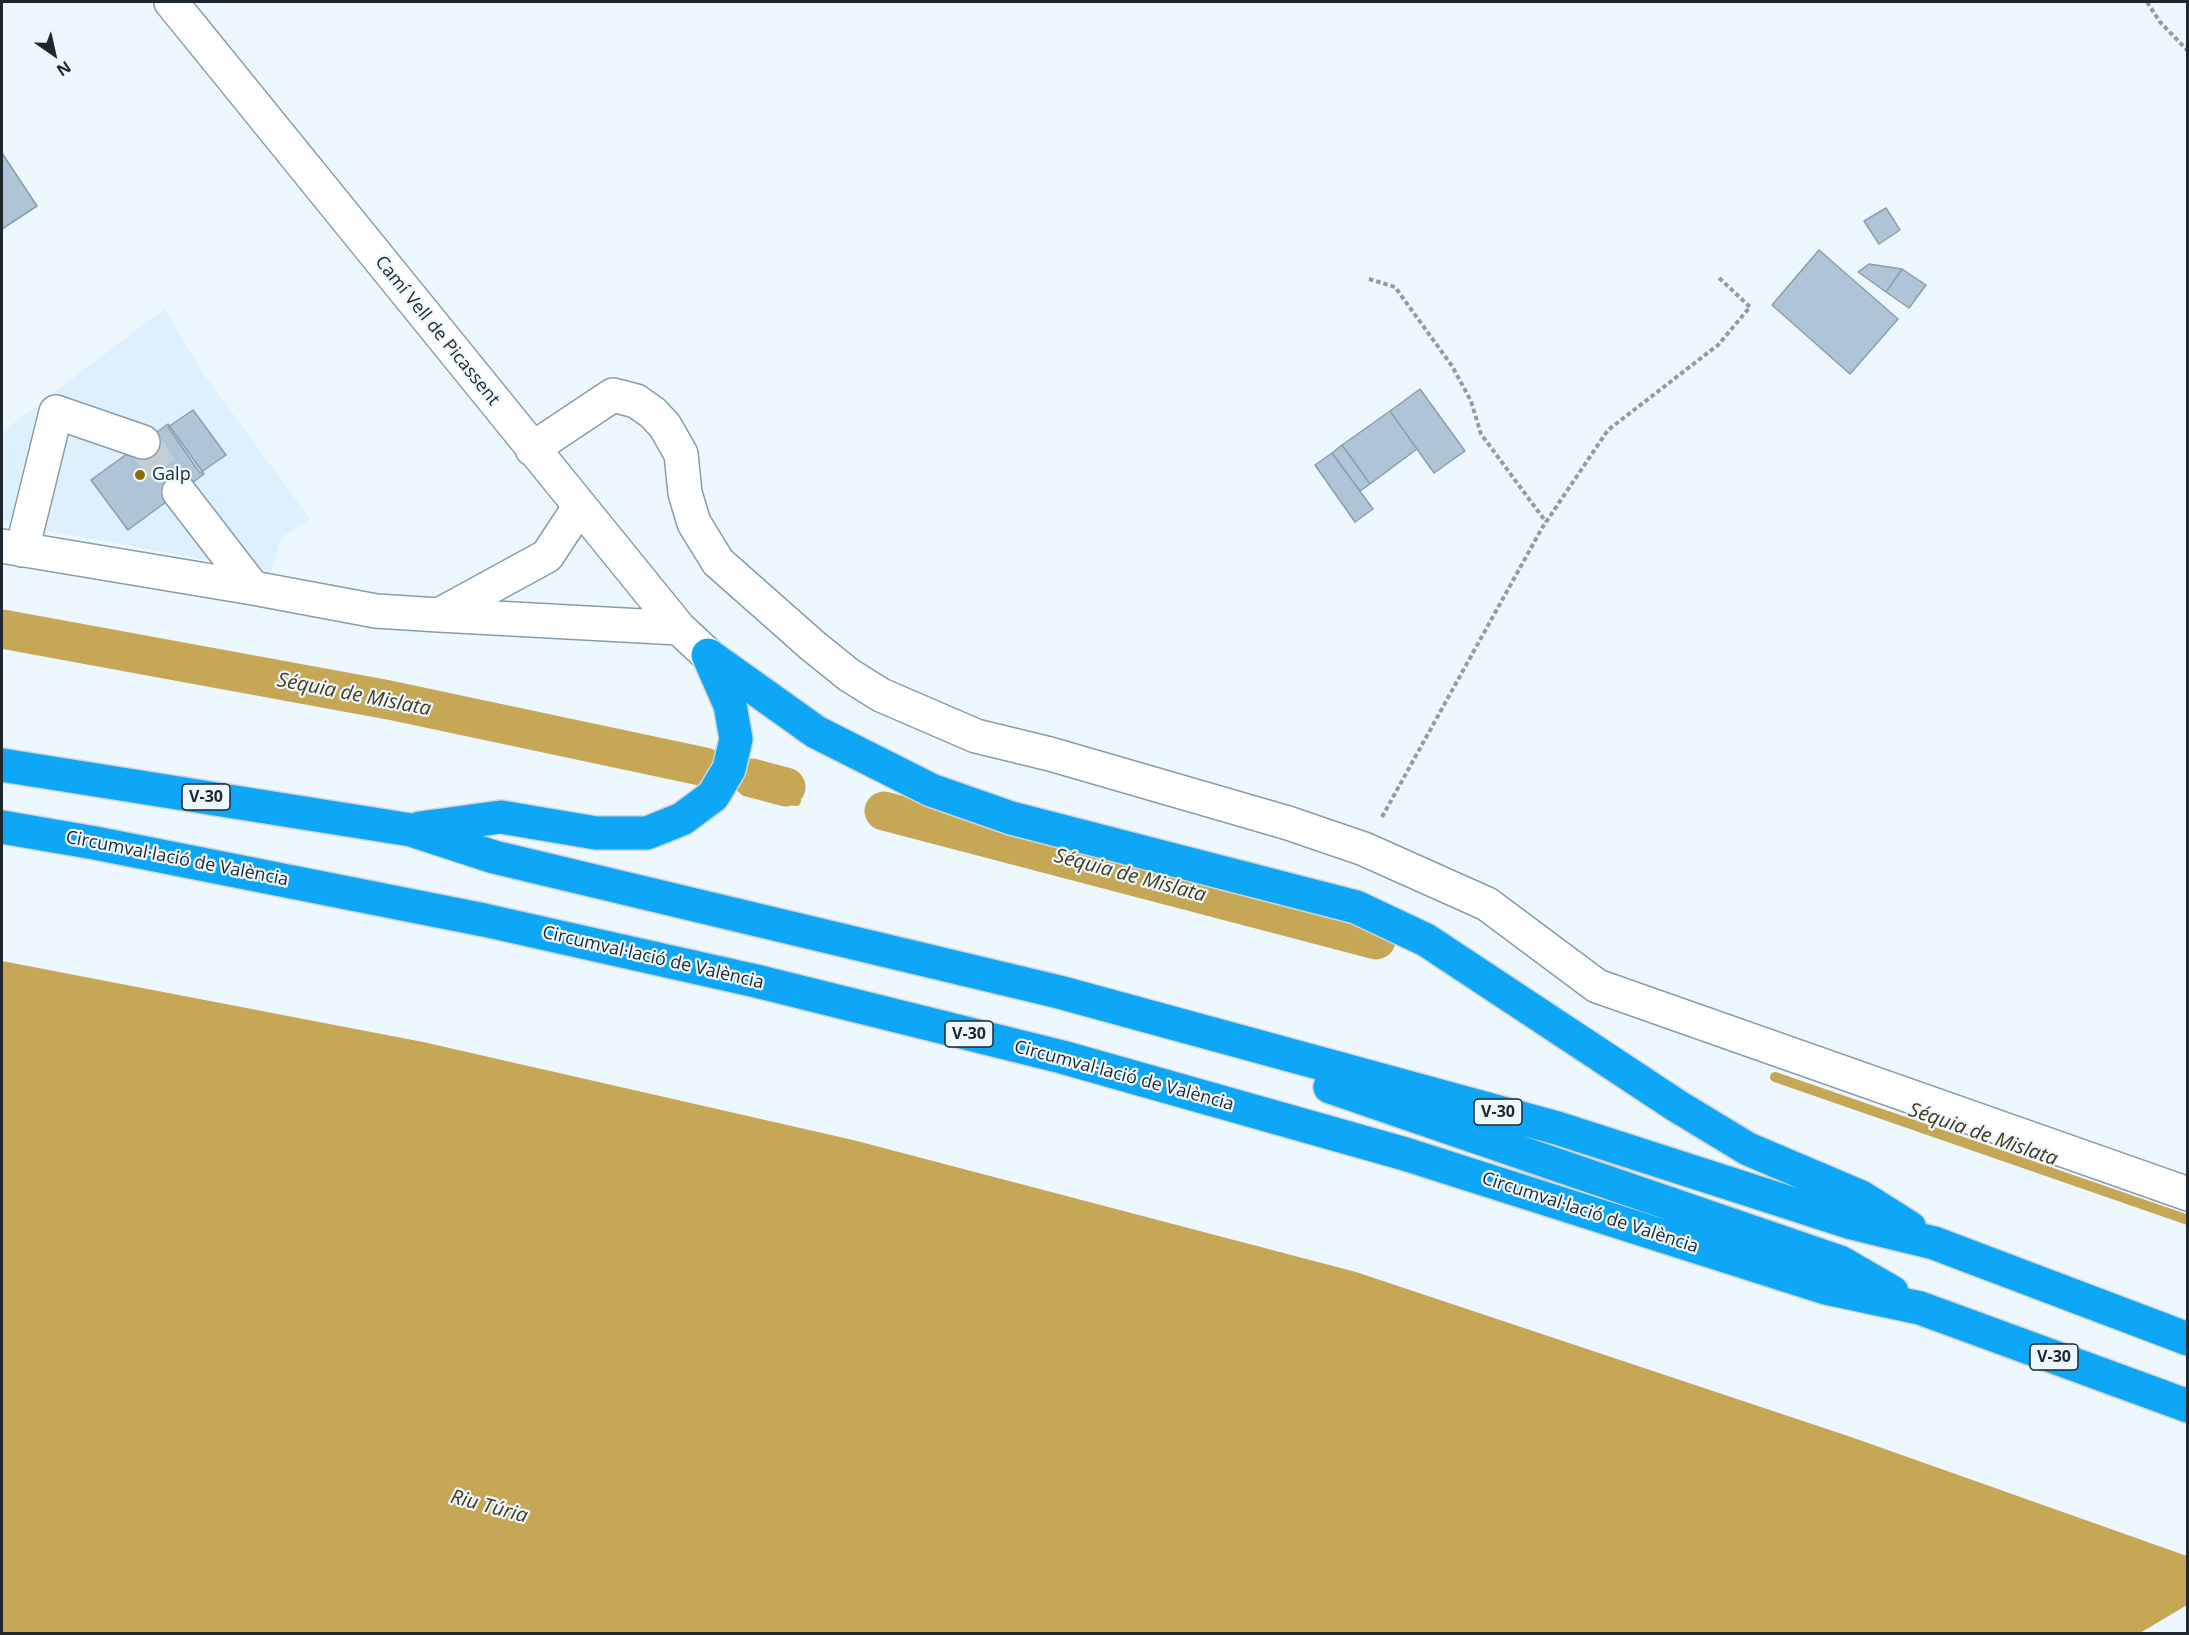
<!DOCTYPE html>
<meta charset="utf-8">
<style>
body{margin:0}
#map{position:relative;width:2189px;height:1635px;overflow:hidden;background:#edf7fe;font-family:"Open Sans",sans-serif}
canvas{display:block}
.frame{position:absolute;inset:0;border:3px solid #1e272d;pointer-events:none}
.north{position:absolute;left:24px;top:24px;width:60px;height:60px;-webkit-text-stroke:4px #edf7fe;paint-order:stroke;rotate:146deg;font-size:16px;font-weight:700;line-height:24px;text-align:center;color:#1e272d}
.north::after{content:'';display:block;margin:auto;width:21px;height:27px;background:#1e272d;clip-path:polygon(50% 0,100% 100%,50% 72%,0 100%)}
</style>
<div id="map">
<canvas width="2189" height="1635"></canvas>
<div class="frame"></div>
<div class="north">N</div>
</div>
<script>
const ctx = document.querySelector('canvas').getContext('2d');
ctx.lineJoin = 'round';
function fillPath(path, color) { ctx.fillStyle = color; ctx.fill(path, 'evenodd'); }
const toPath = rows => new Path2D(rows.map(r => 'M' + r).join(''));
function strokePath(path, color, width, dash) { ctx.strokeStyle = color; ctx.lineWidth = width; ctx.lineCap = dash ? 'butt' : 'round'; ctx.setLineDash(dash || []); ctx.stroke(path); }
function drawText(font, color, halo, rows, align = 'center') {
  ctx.font = font + ' "Open Sans",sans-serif'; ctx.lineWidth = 4.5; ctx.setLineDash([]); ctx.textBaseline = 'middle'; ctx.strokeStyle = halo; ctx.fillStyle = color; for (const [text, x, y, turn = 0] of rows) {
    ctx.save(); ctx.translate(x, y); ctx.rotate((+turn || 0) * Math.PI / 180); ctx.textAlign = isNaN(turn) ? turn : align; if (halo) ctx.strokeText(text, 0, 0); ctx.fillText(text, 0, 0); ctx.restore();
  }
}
fillPath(toPath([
 [164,309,203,373,310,519,281,538,271,572,2,522,2,432]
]), '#def0fe');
fillPath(toPath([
 [2,961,423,1042,853,1140,1356,1272,1851,1437,2187,1556,2187,1633,2,1633]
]), '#c6a756');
fillPath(toPath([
 [2187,1605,2187,1633,2140,1633]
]), '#edf7fe');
strokePath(toPath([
 [2,641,382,712,695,778],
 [745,791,796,801],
 [882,823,1371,953],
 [1775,1077,2188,1220]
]), '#c6a756', 10);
strokePath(toPath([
 [2,629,389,700,705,767],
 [752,778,786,787],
 [884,811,1376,940]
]), '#c6a756', 39);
const building = toPath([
 [2,153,37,206,2,229,2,153],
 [1886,208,1900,230,1879,244,1864,221,1886,208],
 [1819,250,1898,319,1850,374,1772,305,1819,250],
 [1869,264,1902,269,1886,292,1858,272,1869,264],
 [1902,269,1926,285,1909,308,1886,292,1902,269],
 [1420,389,1465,451,1434,473,1390,411,1420,389],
 [193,410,226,455,200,473,168,427,193,410],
 [1390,411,1417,449,1370,484,1342,445,1390,411],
 [168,424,204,474,128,530,91,480,168,424],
 [1342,445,1370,484,1360,491,1332,453,1342,445],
 [1332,453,1373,509,1355,522,1315,465,1332,453]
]);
fillPath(building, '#afc5d7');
strokePath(building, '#889eaf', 1.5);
strokePath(toPath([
 [143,442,179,492]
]), '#c4cdd4', 33, [33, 16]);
const minor = toPath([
 [171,2,679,628,708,655],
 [532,449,613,395,636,401,653,413,665,426,681,454,685,493,694,523,718,562,813,646,849,675,881,695,976,736,1050,754,1288,823,1364,849,1487,904,1597,986,2188,1194],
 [179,492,253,588],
 [2,546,253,588,376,611,439,615,547,556,580,506],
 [22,550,56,412,143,442],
 [439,615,679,628]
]);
const highway = toPath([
 [708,655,816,732,931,790,1011,818,1356,907,1426,940,1677,1106,1748,1149,1861,1197,1910,1228],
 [2,765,411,830,494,857,1059,992,1557,1128,1852,1223,1934,1243,2188,1339],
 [2,827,95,843,484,920,756,981,1062,1057,1405,1154,1826,1288,1920,1308,2188,1406],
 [420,828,501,817,596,833,647,833,682,819,713,796,729,769,736,739,730,705,709,657],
 [1330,1087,1840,1262,1892,1292]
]);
strokePath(minor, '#879dad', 36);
strokePath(highway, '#d2d4d5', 36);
strokePath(toPath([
 [2147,2,2160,22,2188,51],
 [1369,279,1395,287,1452,366,1471,401,1481,434,1546,522],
 [1382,817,1542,528,1608,430,1718,345,1750,307,1717,276]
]), '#929ca2', 4, [4.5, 3]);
strokePath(minor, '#fff', 33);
strokePath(highway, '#0ea7f7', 33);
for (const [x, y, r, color] of [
 [140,475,6,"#8b6d0f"]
]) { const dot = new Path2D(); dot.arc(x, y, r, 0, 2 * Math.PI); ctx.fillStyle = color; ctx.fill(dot); strokePath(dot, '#edf7fe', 2); }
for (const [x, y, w] of [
 [206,797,48],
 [969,1034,48],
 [1498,1112,48],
 [2054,1357,48]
]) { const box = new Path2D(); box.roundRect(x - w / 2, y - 13, w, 26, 4.5); ctx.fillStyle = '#edf7fe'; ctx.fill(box); strokePath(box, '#1e272d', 1.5); }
drawText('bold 16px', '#1e272d', null, [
 ["V-30",206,797],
 ["V-30",969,1034],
 ["V-30",1498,1112],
 ["V-30",2054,1357]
]);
drawText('18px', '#1e272d', '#edf7fe', [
 ["Camí Vell de Picassent",437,331,51],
 ["Circumval·lació de València",177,859,11],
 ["Circumval·lació de València",653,958,13],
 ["Circumval·lació de València",1124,1076,15],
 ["Circumval·lació de València",1590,1213,18]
]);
drawText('18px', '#1e272d', '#edf7fe', [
 ["Galp",152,475]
], 'left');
drawText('italic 20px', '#453814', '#edf7fe', [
 ["Séquia de Mislata",354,695,11],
 ["Séquia de Mislata",1130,876,15],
 ["Séquia de Mislata",1983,1135,19],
 ["Riu Túria",489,1507,15]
]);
</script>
